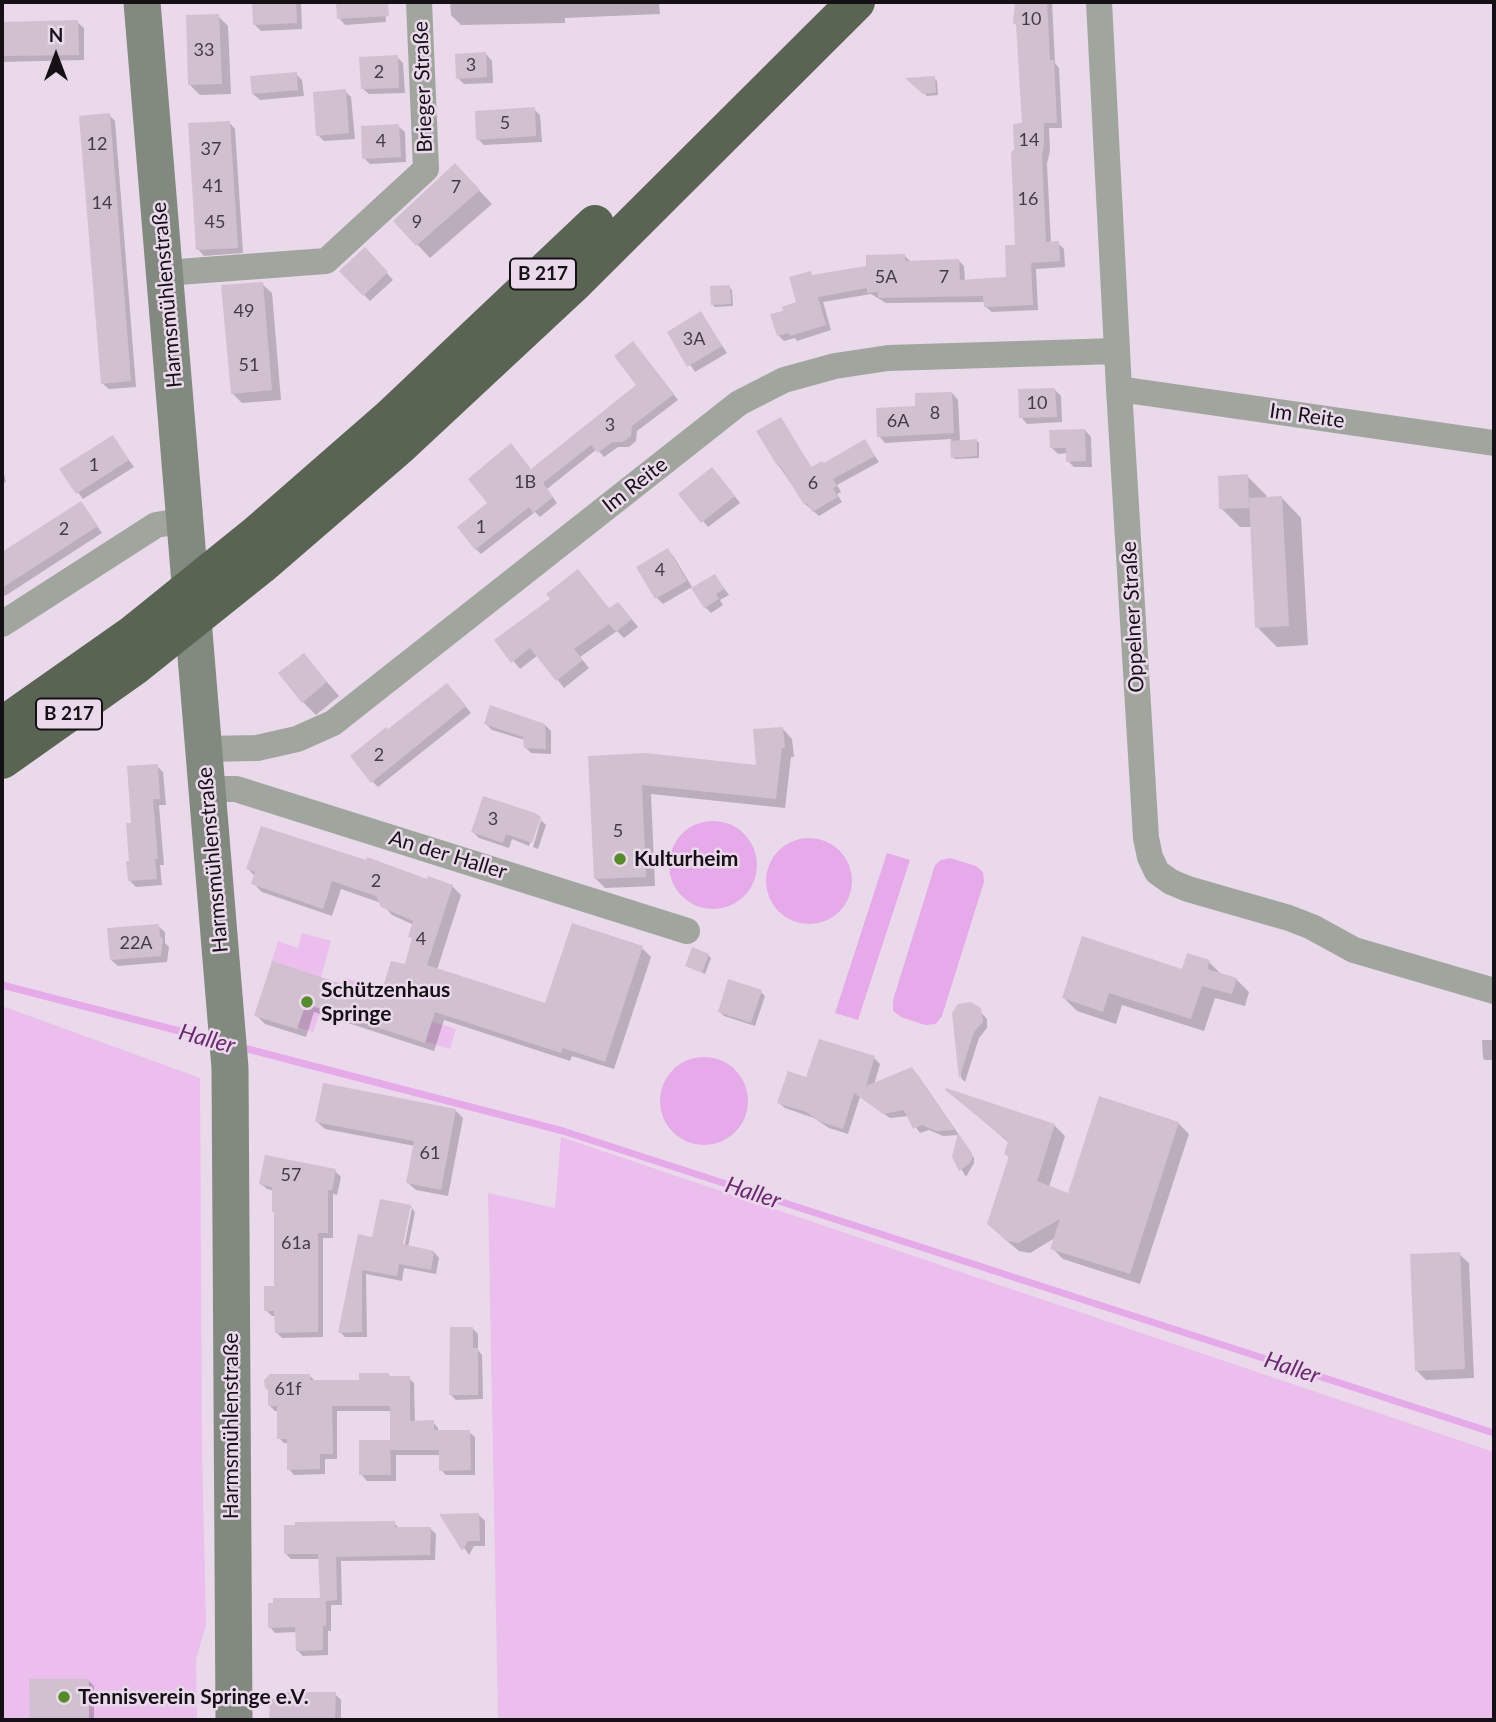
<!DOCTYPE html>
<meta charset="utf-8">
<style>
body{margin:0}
#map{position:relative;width:1496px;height:1722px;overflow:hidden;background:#ead9ea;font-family:Lato,sans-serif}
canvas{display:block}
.frame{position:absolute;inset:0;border:4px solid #151015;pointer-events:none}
.north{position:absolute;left:21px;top:21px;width:70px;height:70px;-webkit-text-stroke:5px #ead9ea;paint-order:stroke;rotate:0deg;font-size:19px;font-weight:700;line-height:28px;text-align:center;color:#151015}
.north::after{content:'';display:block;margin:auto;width:24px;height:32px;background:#151015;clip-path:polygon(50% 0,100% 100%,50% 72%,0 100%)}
</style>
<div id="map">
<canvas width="1496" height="1722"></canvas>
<div class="frame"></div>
<div class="north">N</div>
</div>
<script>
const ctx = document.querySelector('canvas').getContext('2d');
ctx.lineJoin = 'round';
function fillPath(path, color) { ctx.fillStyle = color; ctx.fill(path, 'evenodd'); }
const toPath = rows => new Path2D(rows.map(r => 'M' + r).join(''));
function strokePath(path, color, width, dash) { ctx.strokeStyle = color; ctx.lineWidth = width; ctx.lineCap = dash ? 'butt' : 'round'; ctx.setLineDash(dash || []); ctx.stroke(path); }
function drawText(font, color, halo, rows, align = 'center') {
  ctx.font = font + ' Lato,sans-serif'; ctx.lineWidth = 5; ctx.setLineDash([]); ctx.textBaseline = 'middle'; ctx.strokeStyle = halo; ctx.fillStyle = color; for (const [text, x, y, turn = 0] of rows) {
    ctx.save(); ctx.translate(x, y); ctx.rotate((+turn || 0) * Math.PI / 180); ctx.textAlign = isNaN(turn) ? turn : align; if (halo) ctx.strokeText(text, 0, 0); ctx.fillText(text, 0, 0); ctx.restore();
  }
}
fillPath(toPath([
 [302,933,331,941,321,977,343,984,345,978,366,984,361,1000,456,1029,450,1049,321,1010,313,1032,281,1022,296,972,271,964,278,941,298,948],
 [2,1006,200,1078,202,1449,206,1625,196,1659,197,1720,2,1720],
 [561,1137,1494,1452,1494,1720,498,1720,488,1193,555,1208]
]), '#ebbeed');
fillPath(toPath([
 '669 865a44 44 0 1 1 88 0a44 44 0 1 1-88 0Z',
 '766 881a43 43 0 1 1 86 0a43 43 0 1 1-86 0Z',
 [887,853,910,860,858,1020,835,1013],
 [950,858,976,866,983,872,984,882,942,1016,936,1024,925,1025,901,1017,893,1011,893,1000,935,865,941,860],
 '660 1101a44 44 0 1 1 88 0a44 44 0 1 1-88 0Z'
]), '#e6a9e9');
fillPath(toPath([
 [254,2,301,2,302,29,261,31,254,24],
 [338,2,385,2,386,22,345,25,339,18],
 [450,2,659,2,660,14,565,18,565,23,461,25,451,15],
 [1016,2,1052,2,1055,63,1059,68,1062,128,1049,128,1050,151,1047,164,1051,244,1058,243,1064,249,1065,267,1036,269,1038,310,992,312,986,307,986,302,886,303,871,294,823,302,831,330,797,341,795,338,784,341,778,335,785,312,799,304,810,273,814,277,868,267,904,255,911,262,958,260,964,266,965,281,1008,279,1017,246,1024,125,1018,25,1015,22],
 [218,16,228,26,231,94,200,95,190,85],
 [77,22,84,28,84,60,2,62,2,23],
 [486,54,492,61,493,83,464,84,458,78],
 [397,57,403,63,405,93,369,94,362,88],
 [296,74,302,80,304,96,260,100,253,94],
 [934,78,937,81,938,95,927,96,909,80],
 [345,91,351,97,355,139,324,141,318,135],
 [534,109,540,115,542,142,484,145,478,139],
 [109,115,115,121,136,387,109,389,102,383],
 [229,122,235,129,243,253,204,256,198,249],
 [398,126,405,132,406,162,370,164,364,158],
 [455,165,492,204,430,258,395,221],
 [365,249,393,280,370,301,341,271],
 [262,284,272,293,281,400,242,403,232,393],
 [729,287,732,290,733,306,715,307,712,304],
 [701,314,727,353,695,372,669,333],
 [638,349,678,400,637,431,636,441,629,447,618,447,604,457,597,449,547,489,557,503,540,517,535,512,481,554,476,549,532,470,639,385],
 [1055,390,1061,396,1062,422,1027,424,1021,417],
 [952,393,958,400,960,442,976,440,979,443,979,458,955,459,952,457,951,439,885,443,879,436,917,408],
 [780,419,812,468,824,465,865,442,879,462,837,485,841,492,837,494,842,502,819,516,805,504,779,466],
 [1085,430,1091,437,1092,467,1074,467,1068,461,1068,453,1058,454,1052,448],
 [112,437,134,467,83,499,62,470],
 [2,467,6,482,2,483],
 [718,475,740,503,708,527,703,521],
 [1247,476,1266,495,1266,499,1282,498,1301,518,1308,645,1277,647,1257,627,1252,527,1240,527,1221,508],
 [81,503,102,533,5,596,2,592,2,554],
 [668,550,674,557,692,587,663,604,657,598],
 [715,576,729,595,720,600,723,605,711,613,705,607],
 [552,599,625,611,638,627,624,638,617,631,580,657,589,668,564,688,538,655,520,669,496,640],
 [304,655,339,696,316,715,303,702],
 [453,691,471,713,378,787,372,781,389,731],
 [486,724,545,725,551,731,551,754,531,753,525,747,525,740,492,730],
 [783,729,792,739,794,757,791,757,785,808,651,794,655,886,605,888,596,879,590,758,757,767],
 [157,766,163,772,166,805,159,805,164,865,160,865,162,885,136,887,130,881,133,825],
 [539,818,529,846,512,839,509,848,479,838,473,832],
 [541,820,546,825,538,849,533,847],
 [248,869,428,881,452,886,461,895,437,970,547,1006,642,948,651,957,614,1069,572,1056,570,1061,444,1020,434,1051,314,1012,306,1037,265,1024,256,1015,273,963,381,999,406,966,414,940,410,936,414,925,392,915,381,903,341,889,332,916,262,892,253,883,255,876],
 [158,926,165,932,165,943,169,947,167,962,118,966,111,960],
 [708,955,711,958,705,974,687,965],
 [1209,962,1222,975,1236,979,1249,992,1245,1006,1215,998,1204,1031,1122,1005,1116,1024,1077,1011,1064,998,1183,971],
 [761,992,765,996,755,1026,724,1016,720,1012],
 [974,1005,987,1019,987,1028,979,1038,965,1082,961,1078,954,1014],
 [1482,1040,1494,1040,1494,1060,1485,1060,1483,1058],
 [874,1058,880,1064,874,1085,917,1074,959,1135,943,1136,929,1130,920,1133,908,1116,890,1118,860,1097,848,1134,829,1128,814,1118,785,1108,779,1103,807,1079],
 [948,1090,1054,1125,1065,1136,1049,1187,1069,1195,1178,1123,1189,1134,1140,1284,1063,1259,1052,1248,1055,1238,1030,1253,1019,1251,1001,1236,1010,1158,1006,1154,1009,1143],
 [455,1110,463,1118,448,1196,416,1190,408,1183,415,1146,325,1129,317,1122],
 [959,1137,974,1158,974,1163,966,1177,954,1157],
 [335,1171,341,1177,337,1195,333,1194,333,1238,323,1238,323,1337,282,1338,276,1332,276,1316,272,1316,266,1310,275,1288,274,1191,267,1189,261,1184],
 [410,1206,412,1208,408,1208,400,1253,403,1253,412,1208,415,1212,408,1247,434,1252,439,1258,436,1274,404,1268,402,1281,366,1274,367,1337,345,1337,340,1332,359,1236,374,1239],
 [1459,1254,1469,1263,1474,1378,1426,1380,1417,1371],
 [472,1328,478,1334,478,1350,482,1355,483,1399,456,1400,450,1394],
 [309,1375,316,1382,361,1381,389,1375,392,1378,409,1378,414,1383,415,1423,433,1422,438,1428,438,1432,469,1432,475,1437,475,1475,446,1475,441,1470,441,1455,396,1455,396,1481,367,1481,361,1474,392,1445,392,1411,337,1411,337,1459,325,1459,325,1474,294,1475,289,1469,289,1443,284,1443,279,1438,279,1411,275,1411,270,1406],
 [442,1515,479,1515,485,1521,485,1546,474,1546,469,1555],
 [394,1523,399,1528,430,1528,436,1534,435,1560,341,1561,342,1605,331,1605,331,1631,328,1631,328,1655,303,1656,297,1650,297,1632,275,1633,270,1627,321,1600,320,1559,291,1559,286,1554],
 [88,1680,94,1686,94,1720,31,1720],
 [335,1694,341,1700,341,1720,271,1720,271,1701]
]), '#0003');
strokePath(toPath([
 [2,985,218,1041],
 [240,1047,563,1131,1494,1433]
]), '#e6a9e9', 7);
fillPath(toPath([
 [252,2,296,2,297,23,253,25],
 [336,2,388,2,389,16,337,19],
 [1015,2,1047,2,1050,60,1054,60,1057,123,1044,123,1044,144,1042,157,1046,242,1059,241,1060,261,1031,263,1033,305,984,307,983,296,878,298,878,292,867,293,867,288,818,297,826,325,790,336,789,333,777,336,770,314,783,311,782,307,796,302,789,277,811,271,812,275,866,266,866,255,905,254,905,261,959,259,960,280,1006,277,1005,245,1015,245,1011,152,1014,149,1013,124,1022,123,1016,25,1013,23],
 [219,14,222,84,188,85,186,15],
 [78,20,79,55,2,56,2,22],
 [486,52,487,77,456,79,455,54],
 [398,55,399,88,361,89,359,57],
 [297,72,298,90,252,94,250,76],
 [935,76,936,93,923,94,905,78],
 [346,89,349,133,316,136,313,92],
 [535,107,536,136,476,140,475,111],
 [110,113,131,381,101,384,79,116],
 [230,121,238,248,196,250,188,123],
 [399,124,401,157,362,159,361,126],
 [455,163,480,190,416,246,393,221],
 [365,247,388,272,363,296,339,271],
 [263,282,272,390,231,394,221,285],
 [730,285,731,304,711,305,710,286],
 [701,311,722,346,687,367,667,332],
 [633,341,674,394,632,426,631,436,623,442,612,442,598,453,591,445,543,483,553,497,533,513,529,507,475,550,457,527,487,503,468,479,511,443,531,469,636,385,614,356],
 [1055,388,1057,417,1019,418,1018,389],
 [952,392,954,433,877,437,876,408,915,406,915,393],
 [781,417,811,467,822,461,824,463,865,439,875,456,833,479,837,486,833,488,838,497,812,512,807,503,804,505,780,465,778,467,756,431],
 [1085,429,1086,461,1066,462,1066,448,1050,448,1049,430],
 [113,435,129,460,76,494,59,469],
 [977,439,977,456,951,458,950,441],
 [712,467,735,496,701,523,678,494],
 [1248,474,1249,508,1219,509,1218,476],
 [1282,496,1289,626,1255,628,1249,498],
 [81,501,98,526,2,588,2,552],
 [668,548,687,581,655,599,636,567],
 [578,569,609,608,618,602,632,619,616,632,609,624,574,649,583,660,556,681,530,648,511,663,494,640,550,599,546,594],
 [715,574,724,589,716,594,719,599,704,608,691,588],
 [304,653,327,682,302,703,278,673],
 [447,683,466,706,371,783,350,756,386,727,388,729],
 [490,705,545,724,546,749,524,748,523,737,484,724],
 [783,727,785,748,782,748,776,799,642,785,646,877,594,879,588,756,645,753,756,765,753,729],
 [158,764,160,799,153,799,158,859,155,859,157,879,128,881,126,861,129,861,126,823,131,823,127,766],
 [483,796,535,813,541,817,532,843,506,834,503,843,471,832],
 [261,826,366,860,367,857,427,879,428,876,453,885,427,965,545,1003,572,923,643,946,605,1062,563,1048,561,1053,435,1012,425,1043,306,1004,297,1029,254,1016,272,961,380,997,391,961,405,964,412,938,408,937,413,921,381,907,376,896,332,881,323,909,251,884,255,872,246,869],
 [159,924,160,936,163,939,161,956,110,960,107,928],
 [1082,936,1182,969,1187,953,1210,960,1207,969,1237,978,1232,994,1202,986,1191,1019,1109,993,1103,1012,1062,998],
 [692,947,709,954,702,973,685,966],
 [728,979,762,990,751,1023,718,1012],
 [971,1002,981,1008,983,1022,974,1032,959,1079,952,1013,958,1004],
 [819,1039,875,1056,866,1086,912,1067,955,1130,936,1131,922,1125,913,1129,904,1110,883,1114,854,1093,843,1129,821,1122,806,1112,777,1103,788,1071,806,1077],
 [323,1083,456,1109,441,1190,406,1183,414,1141,315,1122],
 [946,1088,1055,1124,1037,1181,1068,1193,1099,1096,1179,1122,1130,1274,1050,1249,1060,1219,1018,1243,1007,1241,987,1224,1009,1156,1004,1154,1008,1141,945,1090],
 [958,1133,972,1153,972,1159,969,1164,959,1171,952,1157],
 [265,1155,336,1169,332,1190,328,1190,328,1233,318,1233,318,1332,275,1333,274,1311,264,1311,264,1286,274,1286,274,1212,272,1212,272,1187,259,1184],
 [380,1199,411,1205,403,1244,434,1251,431,1270,399,1264,397,1276,362,1270,362,1332,338,1333,358,1234,372,1237],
 [1460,1252,1465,1369,1415,1371,1410,1254],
 [450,1327,473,1327,473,1348,478,1348,478,1395,449,1395],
 [359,1373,389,1373,389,1376,410,1376,410,1421,434,1420,434,1430,470,1430,471,1470,439,1471,439,1450,390,1450,390,1406,332,1406,333,1454,320,1454,320,1469,287,1470,287,1439,277,1439,277,1406,268,1406,268,1390,265,1388,264,1380,270,1374,310,1374,310,1380,359,1380],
 [359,1440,390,1440,391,1475,359,1475],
 [479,1513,480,1541,468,1541,462,1551,439,1514],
 [395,1521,395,1527,431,1527,430,1555,336,1557,337,1600,326,1601,326,1626,323,1626,323,1650,296,1651,295,1627,268,1628,268,1603,273,1603,273,1598,320,1598,318,1554,284,1554,284,1525,295,1525,295,1522],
 [29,1679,89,1679,89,1720,30,1720],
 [278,1692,336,1692,335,1718,269,1720,270,1699,277,1699]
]), '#d0c0d0');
strokePath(toPath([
 [1099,2,1119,389,1146,838,1150,857,1157,872,1171,882,1188,889,1289,918,1312,927,1354,950,1494,991],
 [165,273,326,261,426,169,419,2],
 [1119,389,1494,443],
 [2,624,156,525,186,520],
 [203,749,257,748,297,739,333,723,739,403,784,380,835,366,888,358,1117,351],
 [206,789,236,789,687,931]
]), '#a0a69e', 26);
strokePath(toPath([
 [142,2,230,1068,234,1720]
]), '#82897e', 37);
strokePath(toPath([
 [2,726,133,634,257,534,391,417,595,224],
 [2,760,135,666,260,566,399,446,575,282,856,2]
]), '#596453', 38);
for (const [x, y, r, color] of [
 [620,859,7,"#548c28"],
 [307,1002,7,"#548c28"],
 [64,1697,7,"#548c28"]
]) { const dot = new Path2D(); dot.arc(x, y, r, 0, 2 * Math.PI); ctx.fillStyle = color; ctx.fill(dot); strokePath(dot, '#ead9ea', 2.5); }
drawText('18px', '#443c44', null, [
 ["10",1031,19],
 ["33",204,50],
 ["3",471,65],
 ["2",379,72],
 ["5",505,123],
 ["14",1029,140],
 ["4",381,141],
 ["12",97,144],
 ["37",211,149],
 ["41",213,186],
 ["7",456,187],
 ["16",1028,199],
 ["14",102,203],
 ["45",215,222],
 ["9",417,222],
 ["5A",886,277],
 ["7",944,277],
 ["49",244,311],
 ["3A",694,339],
 ["51",249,365],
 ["10",1037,403],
 ["8",935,413],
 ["6A",898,421],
 ["3",610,425],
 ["1",94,465],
 ["1B",525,482],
 ["6",813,483],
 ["1",481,527],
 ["2",64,529],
 ["4",660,570],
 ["2",379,755],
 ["3",493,819],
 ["5",618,831],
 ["2",376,881],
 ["4",421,939],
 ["22A",136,943],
 ["61",430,1153],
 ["57",291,1175],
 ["61a",296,1243],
 ["61f",288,1389]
]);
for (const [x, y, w] of [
 [543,274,66],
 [69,714,66]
]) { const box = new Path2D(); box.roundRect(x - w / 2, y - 15.5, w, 31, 5); ctx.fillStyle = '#ead9ea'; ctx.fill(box); strokePath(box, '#151015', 2); }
drawText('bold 19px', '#151015', null, [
 ["B 217",543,274],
 ["B 217",69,714]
]);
drawText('21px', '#151015', '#ead9ea', [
 ["Brieger Straße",423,87,-92],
 ["Harmsmühlenstraße",167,295,-95],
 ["Im Reite",1307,416,8],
 ["Im Reite",635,485,-38],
 ["Oppelner Straße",1133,617,-93],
 ["An der Haller",448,855,17],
 ["Harmsmühlenstraße",213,860,-95],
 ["Harmsmühlenstraße",231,1426,-90]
]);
drawText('bold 21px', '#151015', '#ead9ea', [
 ["Kulturheim",634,859],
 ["Schützenhaus",321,990],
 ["Springe",321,1014],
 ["Tennisverein Springe e.V.",78,1697]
], 'left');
drawText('italic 23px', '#6d2772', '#ead9ea', [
 ["Haller",207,1039,15],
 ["Haller",753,1193,18],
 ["Haller",1292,1368,18]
]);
</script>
